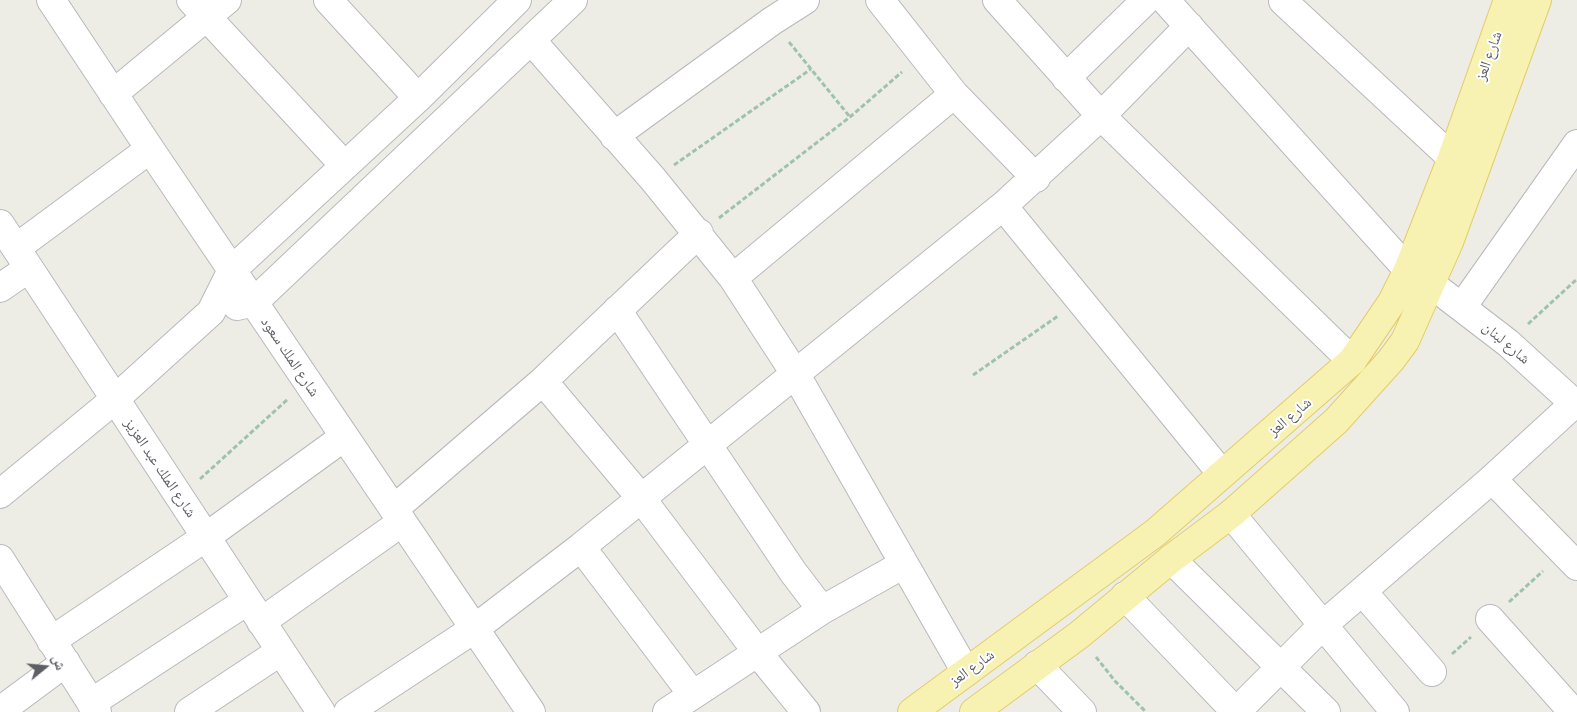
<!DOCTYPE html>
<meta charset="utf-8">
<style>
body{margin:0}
#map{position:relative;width:1577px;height:712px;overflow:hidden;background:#eeede5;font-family:Cabin,"Noto Naskh Arabic",sans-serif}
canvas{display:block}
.north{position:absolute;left:20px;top:642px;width:50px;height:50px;-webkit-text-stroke:4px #fff;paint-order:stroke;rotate:73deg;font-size:14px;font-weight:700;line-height:20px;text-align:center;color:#5d5f64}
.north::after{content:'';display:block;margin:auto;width:18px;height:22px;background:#5d5f64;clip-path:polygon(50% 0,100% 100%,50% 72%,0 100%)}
</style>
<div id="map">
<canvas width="1577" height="712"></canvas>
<div class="north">ش</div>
</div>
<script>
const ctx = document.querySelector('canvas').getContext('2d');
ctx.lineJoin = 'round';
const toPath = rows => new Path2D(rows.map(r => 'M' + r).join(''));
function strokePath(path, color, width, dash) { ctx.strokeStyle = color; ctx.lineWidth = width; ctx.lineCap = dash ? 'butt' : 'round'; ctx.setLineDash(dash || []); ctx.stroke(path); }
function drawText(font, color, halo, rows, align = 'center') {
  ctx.font = font + ' Cabin,"Noto Naskh Arabic",sans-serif'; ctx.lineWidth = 4; ctx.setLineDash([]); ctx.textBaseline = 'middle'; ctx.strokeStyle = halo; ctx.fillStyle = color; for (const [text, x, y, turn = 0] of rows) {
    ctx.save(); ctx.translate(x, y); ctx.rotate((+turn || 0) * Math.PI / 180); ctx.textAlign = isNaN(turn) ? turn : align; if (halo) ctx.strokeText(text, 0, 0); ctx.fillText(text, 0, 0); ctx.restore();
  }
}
const minor = toPath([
 [51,0,150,149,531,712],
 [191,0,344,165],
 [328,0,418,98],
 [880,0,954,94,1036,178],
 [997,0,1101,116,1352,361],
 [1165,0,1408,270],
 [1283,1,1452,158],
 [531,40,653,179,733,278,796,375,966,672],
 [1066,78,1146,0],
 [113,94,227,0],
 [614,136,772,21,805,0],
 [1003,206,1222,474],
 [0,224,321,712],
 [16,248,150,149],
 [733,278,954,94],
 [1431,284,1508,343,1577,406],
 [0,288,29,268],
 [237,306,254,302,573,0],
 [1462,307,1577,144],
 [617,310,793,572,822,610,667,712],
 [543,381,641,498,758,653,806,712],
 [1492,479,1577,566],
 [0,494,114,400,211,312,232,270,418,98,517,0],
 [394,509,543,381,699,233],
 [1231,514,1395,712],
 [581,547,693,695],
 [0,559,97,712],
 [1171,559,1326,712],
 [1363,592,1432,672],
 [1125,596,1236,712],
 [822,610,904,564],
 [1490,619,1573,712],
 [261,622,402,522],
 [51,641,206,537,344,437],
 [1037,665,1082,712],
 [91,703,247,601],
 [0,711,66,662],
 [189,712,281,651],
 [348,712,474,629,581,547,1003,206,1101,116,1189,26],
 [1236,712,1322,626,1492,479,1577,401]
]);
const major = toPath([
 [912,712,1155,533,1352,361,1392,302,1408,270,1452,158,1508,0],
 [974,712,1079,635,1171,559,1231,514,1336,421,1391,360,1405,341,1449,242,1537,0]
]);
strokePath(minor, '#b7b9bd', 30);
strokePath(major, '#e3cd68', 30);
strokePath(toPath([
 [789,42,850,117],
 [674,165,811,69],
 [719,218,850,117,902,72],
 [1528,324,1577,279],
 [973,375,1058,316],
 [200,479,288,399],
 [1509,602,1543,571],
 [1452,654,1471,637],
 [1096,657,1115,681,1146,712]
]), '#9ec3ac', 3, [5, 2.5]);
strokePath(minor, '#fff', 28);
strokePath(major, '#f7f2b1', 28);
drawText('15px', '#5d5f64', '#fff', [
 ["شارع العز",1489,56,-70],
 ["شارع لبنان",1506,343,40],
 ["شارع الملك سعود",290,357,56],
 ["شارع العز",1290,417,-40],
 ["شارع الملك عبد العزيز",160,468,56],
 ["شارع العز",972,668,-36]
]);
</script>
